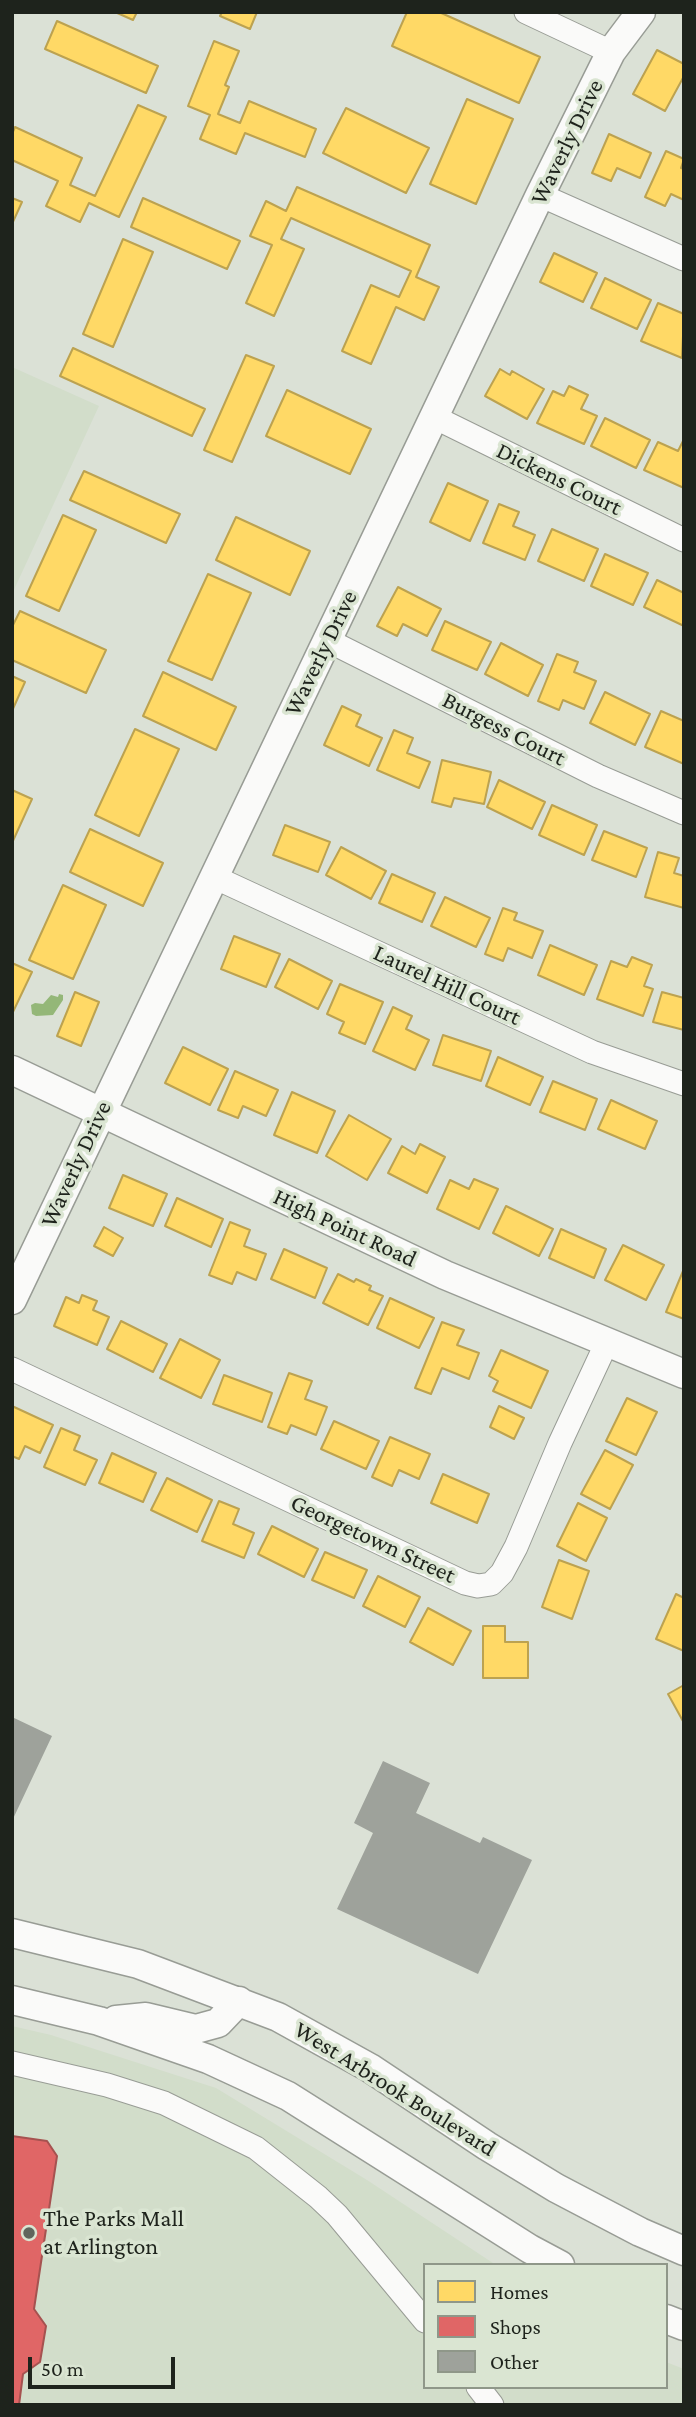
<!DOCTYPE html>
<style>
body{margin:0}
#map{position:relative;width:696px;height:2417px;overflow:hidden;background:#dbe1d6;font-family:"Crimson Pro",serif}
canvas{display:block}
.frame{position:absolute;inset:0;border:14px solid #1e231c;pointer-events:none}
.legend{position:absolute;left:423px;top:2263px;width:245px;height:126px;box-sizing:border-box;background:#dae5d2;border:2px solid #8f9789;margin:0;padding:9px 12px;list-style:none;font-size:21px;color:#1e231c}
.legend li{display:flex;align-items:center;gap:14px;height:35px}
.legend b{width:35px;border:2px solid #8f9789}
.scale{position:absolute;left:28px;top:2357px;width:147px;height:32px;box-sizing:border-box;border:4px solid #1e231c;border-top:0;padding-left:9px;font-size:21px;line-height:24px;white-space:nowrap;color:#1e231c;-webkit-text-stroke:5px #dae5d2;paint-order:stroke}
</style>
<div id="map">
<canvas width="696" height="2417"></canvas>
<div class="frame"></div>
<ul class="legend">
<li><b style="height:19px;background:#ffd966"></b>Homes</li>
<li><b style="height:19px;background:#e06666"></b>Shops</li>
<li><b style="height:19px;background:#9ea29b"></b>Other</li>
</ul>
<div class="scale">50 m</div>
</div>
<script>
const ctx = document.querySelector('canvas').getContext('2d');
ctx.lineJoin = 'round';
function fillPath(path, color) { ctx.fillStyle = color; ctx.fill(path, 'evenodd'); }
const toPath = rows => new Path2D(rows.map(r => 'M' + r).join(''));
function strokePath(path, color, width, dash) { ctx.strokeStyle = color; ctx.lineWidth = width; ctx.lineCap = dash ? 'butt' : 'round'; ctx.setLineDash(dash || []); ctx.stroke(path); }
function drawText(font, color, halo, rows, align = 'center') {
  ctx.font = font + ' "Crimson Pro",serif'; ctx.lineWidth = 7; ctx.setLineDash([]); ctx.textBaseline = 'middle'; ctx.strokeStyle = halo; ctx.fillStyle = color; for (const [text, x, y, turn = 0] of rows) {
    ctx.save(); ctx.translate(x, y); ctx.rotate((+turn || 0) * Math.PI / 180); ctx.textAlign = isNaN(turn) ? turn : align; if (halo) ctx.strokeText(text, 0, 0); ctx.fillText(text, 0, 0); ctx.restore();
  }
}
fillPath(toPath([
 [12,367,99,406,12,594],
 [12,2026,51,2035,216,2088,367,2180,496,2265,425,2265,425,2387,666,2387,666,2362,684,2369,684,2405,12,2405]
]), '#d2ddca');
fillPath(toPath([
 [59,994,63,995,63,1000,53,1015,36,1016,32,1014,31,1005,35,1003,43,1004,51,995,58,997]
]), '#94b778');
const homes = toPath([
 [115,12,137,12,133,20,115,12],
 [222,12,257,12,250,29,220,16,222,12],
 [407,12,439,12,540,57,519,103,392,46,407,12],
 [57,21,158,66,146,93,45,49,57,21],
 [214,41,239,51,225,85,229,87,218,114,240,123,249,101,316,129,305,157,245,133,236,154,200,139,210,115,188,106,214,41],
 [657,50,684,64,684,76,665,111,633,94,657,50],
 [467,99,513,119,476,204,430,184,467,99],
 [138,105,166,117,119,217,89,203,80,222,46,206,58,181,12,160,12,134,15,127,82,158,70,185,95,196,138,105],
 [346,108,429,148,406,193,323,153,346,108],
 [609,134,651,153,640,178,617,168,611,181,592,173,609,134],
 [666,151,684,159,681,168,684,169,684,200,671,194,665,206,645,197,666,151],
 [297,187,430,245,416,277,439,287,424,320,396,307,371,364,342,351,371,285,399,297,411,271,291,218,281,239,304,249,274,316,246,303,272,245,250,236,266,201,286,211,297,187],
 [12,198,22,202,12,224,12,198],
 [143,198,240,241,227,269,131,227,143,198],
 [123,239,153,252,113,347,83,334,123,239],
 [554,253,597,273,583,302,540,282,554,253],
 [605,278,651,300,637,329,591,308,605,278],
 [658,303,684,314,682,358,641,341,658,303],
 [73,348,205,409,192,436,60,376,73,348],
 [246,355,274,366,232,462,204,450,246,355],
 [500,369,510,375,512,371,544,389,527,419,485,396,500,369],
 [569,386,588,395,581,409,597,416,584,444,537,423,553,391,564,396,569,386],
 [287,390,371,429,350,474,266,436,287,390],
 [605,418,650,440,636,468,591,446,605,418],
 [683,441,684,488,644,470,658,442,678,451,683,441],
 [84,471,180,514,166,543,70,500,84,471],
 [448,483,488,501,470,541,430,522,448,483],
 [499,504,519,512,513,526,535,535,525,560,483,543,499,504],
 [63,515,96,530,59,611,26,596,63,515],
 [236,517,310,551,290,595,216,560,236,517],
 [552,529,598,549,584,581,538,561,552,529],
 [605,554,648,573,633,605,591,586,605,554],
 [208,574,251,593,212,680,168,661,208,574],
 [657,580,684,593,684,626,644,607,657,580],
 [398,587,441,609,427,636,403,624,397,636,377,626,398,587],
 [20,611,106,650,86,693,12,660,12,627,20,611],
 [445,621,491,642,477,670,432,650,445,621],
 [501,643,543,665,528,696,485,674,501,643],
 [557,654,578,662,574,672,596,681,584,709,563,700,559,710,538,701,557,654],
 [163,672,236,707,216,750,143,716,163,672],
 [12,676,25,682,12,711,12,676],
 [605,692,650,714,635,745,590,723,605,692],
 [342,706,361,715,356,726,382,738,369,766,324,745,342,706],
 [661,711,684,721,684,764,645,747,661,711],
 [135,729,179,749,139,836,95,815,135,729],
 [394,730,413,738,407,753,430,762,419,788,377,770,394,730],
 [442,760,491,772,484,804,454,798,451,807,432,802,442,760],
 [499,780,545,802,532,829,487,807,499,780],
 [12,790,32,799,12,843,12,790],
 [552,805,597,825,584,855,539,835,552,805],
 [285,825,330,842,318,872,273,855,285,825],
 [90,829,163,863,143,906,70,872,90,829],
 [604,831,647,848,636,877,592,860,604,831],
 [341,847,386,871,371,899,326,875,341,847],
 [658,852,679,858,674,873,684,876,684,908,645,897,658,852],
 [392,874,435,893,422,922,379,903,392,874],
 [63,885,106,905,73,979,29,960,63,885],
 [445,897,490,918,476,947,431,926,445,897],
 [503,908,517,913,514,920,543,931,532,958,508,948,503,961,485,954,503,908],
 [234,936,280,954,266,987,221,969,234,936],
 [550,945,597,965,584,995,538,975,550,945],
 [632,957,652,965,644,986,653,989,643,1016,597,999,611,961,627,967,632,957],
 [289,959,332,981,318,1009,275,987,289,959],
 [12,963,32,972,12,1014,12,963],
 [340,984,383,1002,365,1044,339,1033,344,1022,327,1014,340,984],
 [75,992,99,1002,81,1046,57,1036,75,992],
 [662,992,684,998,684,1030,653,1022,662,992],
 [393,1007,412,1016,406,1029,429,1040,415,1070,373,1051,393,1007],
 [443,1035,491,1051,481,1081,433,1065,443,1035],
 [183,1047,228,1069,210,1105,165,1083,183,1047],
 [498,1057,543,1077,530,1105,486,1086,498,1057],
 [235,1071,278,1090,266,1116,243,1106,238,1118,218,1110,235,1071],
 [553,1081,597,1099,585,1130,540,1112,553,1081],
 [292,1092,335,1111,317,1153,274,1135,292,1092],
 [611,1100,657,1121,645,1149,598,1129,611,1100],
 [349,1115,391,1139,367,1180,326,1156,349,1115],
 [420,1144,445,1157,427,1193,388,1173,402,1146,415,1154,420,1144],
 [123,1175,167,1194,153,1226,109,1208,123,1175],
 [474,1179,498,1189,479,1229,437,1209,450,1180,469,1189,474,1179],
 [177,1198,223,1219,211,1247,165,1226,177,1198],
 [506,1206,553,1229,539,1256,493,1233,506,1206],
 [230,1222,250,1230,244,1246,266,1254,256,1280,237,1272,232,1284,209,1275,230,1222],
 [104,1227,123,1238,113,1256,94,1246,104,1227],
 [561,1229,606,1249,594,1278,549,1258,561,1229],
 [623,1245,664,1265,646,1300,605,1280,623,1245],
 [284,1249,327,1268,315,1298,271,1279,284,1249],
 [683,1271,684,1271,684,1319,666,1312,683,1271],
 [338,1274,354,1282,356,1279,371,1286,369,1290,383,1296,368,1325,323,1303,338,1274],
 [82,1295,97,1301,93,1310,109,1317,97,1345,54,1326,66,1297,79,1303,82,1295],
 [390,1298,434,1318,419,1348,377,1328,390,1298],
 [121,1321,167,1344,153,1372,107,1349,121,1321],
 [442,1322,464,1330,457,1345,479,1353,469,1379,442,1368,431,1394,415,1388,442,1322],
 [180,1339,220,1360,201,1398,160,1378,180,1339],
 [501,1350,548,1371,531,1408,493,1391,498,1381,489,1376,501,1350],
 [289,1373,312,1381,305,1399,327,1407,316,1435,291,1425,287,1434,268,1427,289,1373],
 [224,1375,272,1393,262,1422,213,1404,224,1375],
 [627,1398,657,1412,636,1455,606,1441,627,1398],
 [12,1406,53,1425,40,1453,25,1446,19,1459,12,1456,12,1406],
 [499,1406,524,1418,514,1439,490,1427,499,1406],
 [334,1421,379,1441,366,1469,321,1449,334,1421],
 [61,1428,80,1436,74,1450,97,1460,85,1485,44,1467,61,1428],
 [390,1437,430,1454,419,1479,399,1470,392,1486,372,1477,390,1437],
 [605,1450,633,1465,610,1509,581,1494,605,1450],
 [112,1453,156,1473,143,1502,99,1483,112,1453],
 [443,1474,489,1494,477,1523,431,1503,443,1474],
 [167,1478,212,1500,197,1532,151,1510,167,1478],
 [219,1501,239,1509,233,1524,254,1533,244,1558,202,1541,219,1501],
 [578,1503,607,1518,586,1561,557,1546,578,1503],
 [272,1526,318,1549,304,1577,258,1554,272,1526],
 [325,1552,367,1570,354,1598,312,1580,325,1552],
 [559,1560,589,1571,572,1619,542,1607,559,1560],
 [378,1576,420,1597,405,1627,363,1606,378,1576],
 [676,1594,684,1598,684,1651,656,1639,676,1594],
 [428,1608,471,1631,453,1665,410,1642,428,1608],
 [483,1626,505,1626,505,1642,528,1642,528,1678,483,1678,483,1626],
 [684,1685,684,1723,668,1694,684,1685]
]);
fillPath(homes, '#ffd966');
strokePath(homes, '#bca250', 2);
const shops = toPath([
 [12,2136,47,2141,57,2156,34,2309,46,2326,40,2362,23,2374,19,2405,12,2405,12,2136]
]);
fillPath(shops, '#e06666');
strokePath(shops, '#a65250', 2);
fillPath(toPath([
 [12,1717,52,1736,12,1821],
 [383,1761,430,1783,416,1813,480,1843,483,1837,532,1860,478,1974,337,1909,373,1833,354,1823]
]), '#9ea29b');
const minor = toPath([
 [526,12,611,52],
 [540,195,684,259],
 [434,417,684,540],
 [327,640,598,776,684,813],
 [214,877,592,1052,684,1084],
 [12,1369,465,1583,478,1586,491,1584,502,1573,516,1547,560,1443,607,1342],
 [12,2063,107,2085,164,2103,256,2148,318,2197,337,2215,425,2321],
 [478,2387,492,2405]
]);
const tertiary = toPath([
 [12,1070,445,1275,684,1374],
 [12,1300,540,195,611,52,641,12],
 [12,1933,138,1964,278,2017,370,2068,487,2146,556,2188,640,2232,684,2251],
 [12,2000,99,2021,208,2059,288,2096,530,2249,560,2265],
 [116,2020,146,2017,196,2029,218,2023,239,2001],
 [666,2319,684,2326]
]);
strokePath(minor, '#989c95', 25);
strokePath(tertiary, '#989c95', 31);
strokePath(minor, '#fafaf9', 23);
strokePath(tertiary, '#fafaf9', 28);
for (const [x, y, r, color] of [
 [29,2233,7,"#60665d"]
]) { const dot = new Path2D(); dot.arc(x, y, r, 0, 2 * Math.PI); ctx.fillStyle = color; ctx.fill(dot); strokePath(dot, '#dae5d2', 2.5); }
drawText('24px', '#1e231c', '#dae5d2', [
 ["Waverly Drive",567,142,-64],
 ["Dickens Court",559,479,26],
 ["Waverly Drive",321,653,-64],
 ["Burgess Court",504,729,27],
 ["Laurel Hill Court",447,985,25],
 ["Waverly Drive",76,1164,-65],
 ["High Point Road",345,1228,25],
 ["Georgetown Street",373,1539,25],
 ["West Arbrook Boulevard",395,2089,32]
]);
drawText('24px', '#1e231c', '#dae5d2', [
 ["The Parks Mall",43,2219],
 ["at Arlington",43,2247]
], 'left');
</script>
